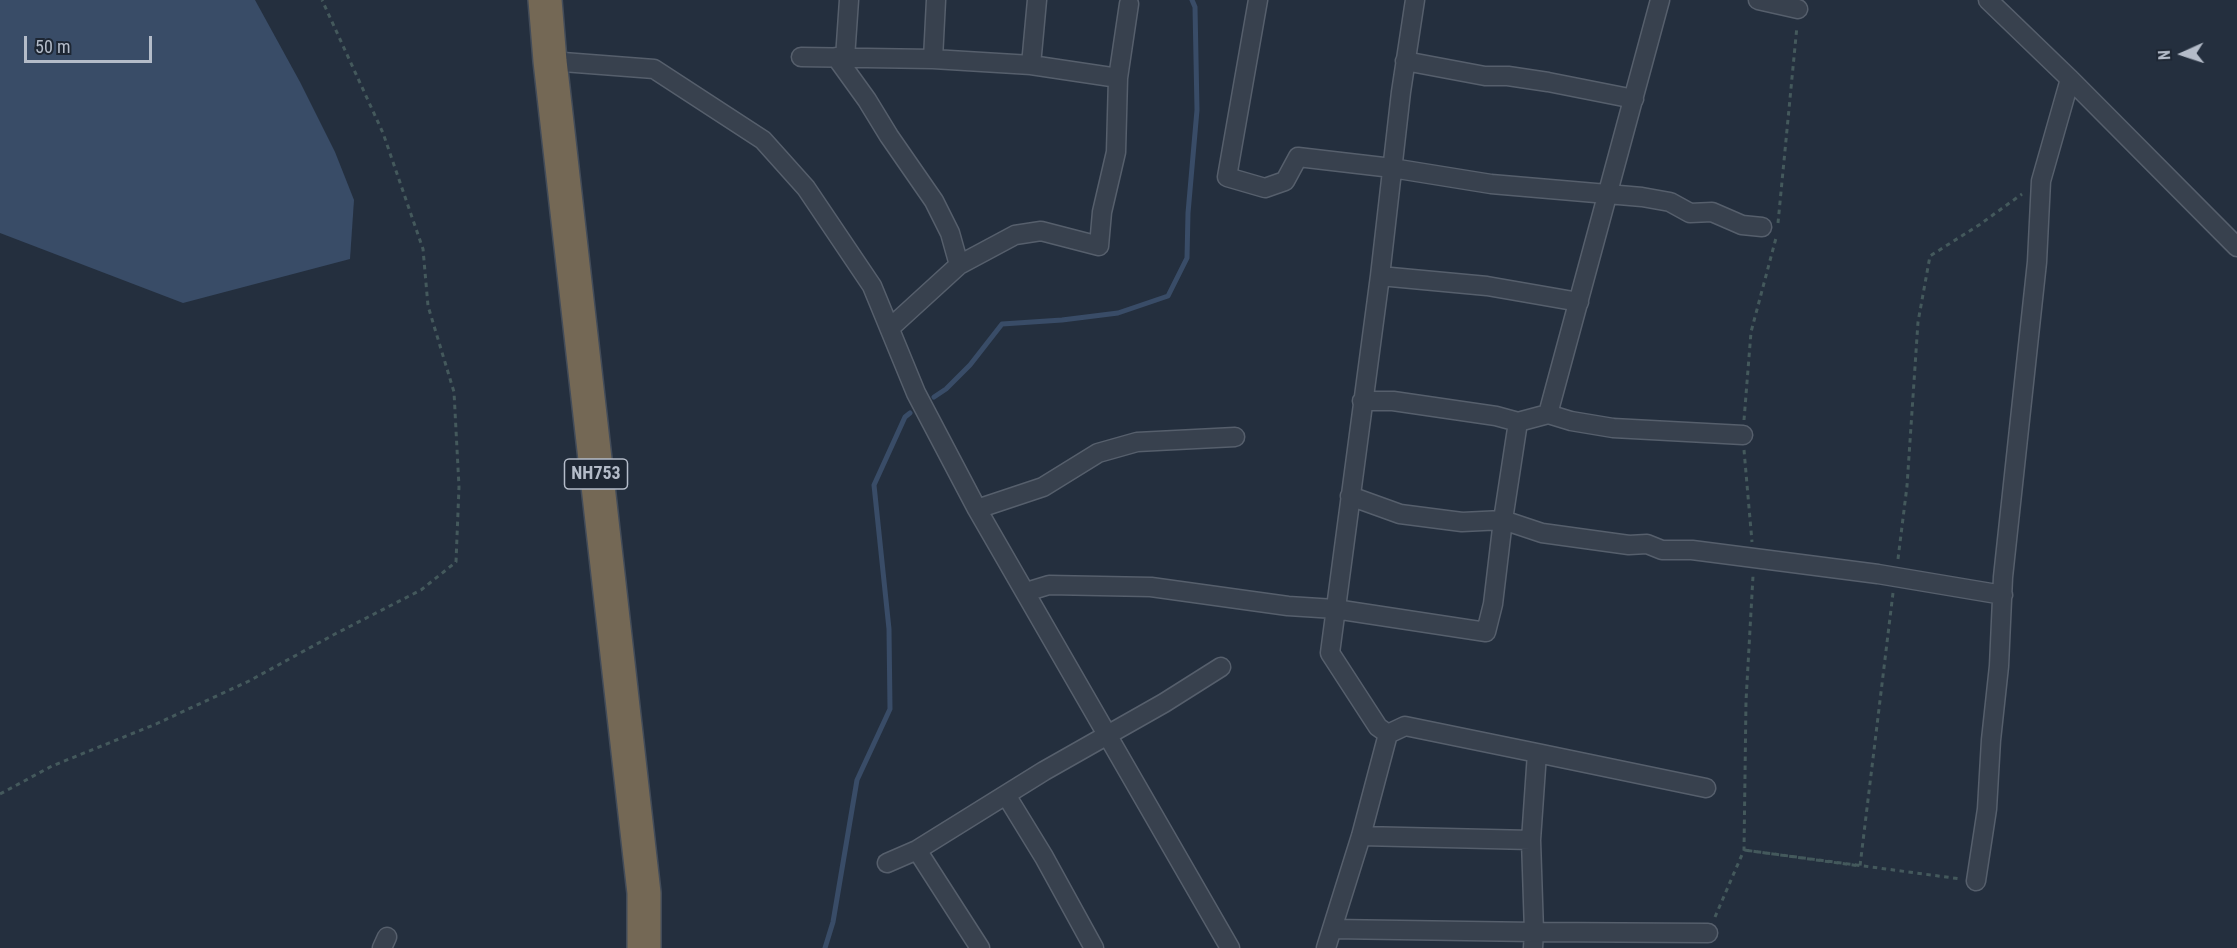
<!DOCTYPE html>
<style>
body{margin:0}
#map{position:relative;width:2237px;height:948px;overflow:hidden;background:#242f3e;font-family:"Roboto Condensed",sans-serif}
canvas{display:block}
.north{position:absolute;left:2153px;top:24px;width:60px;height:60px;-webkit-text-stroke:4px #1d2633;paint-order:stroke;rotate:267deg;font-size:16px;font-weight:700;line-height:24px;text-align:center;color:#b4bcc9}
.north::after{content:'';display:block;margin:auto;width:21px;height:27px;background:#b4bcc9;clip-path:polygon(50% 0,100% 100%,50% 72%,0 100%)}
.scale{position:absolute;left:24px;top:36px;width:128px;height:27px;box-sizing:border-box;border:3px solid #b4bcc9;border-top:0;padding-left:8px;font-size:18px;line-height:21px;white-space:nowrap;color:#b4bcc9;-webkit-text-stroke:4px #1d2633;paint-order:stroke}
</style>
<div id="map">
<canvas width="2237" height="948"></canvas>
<div class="north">N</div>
<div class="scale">50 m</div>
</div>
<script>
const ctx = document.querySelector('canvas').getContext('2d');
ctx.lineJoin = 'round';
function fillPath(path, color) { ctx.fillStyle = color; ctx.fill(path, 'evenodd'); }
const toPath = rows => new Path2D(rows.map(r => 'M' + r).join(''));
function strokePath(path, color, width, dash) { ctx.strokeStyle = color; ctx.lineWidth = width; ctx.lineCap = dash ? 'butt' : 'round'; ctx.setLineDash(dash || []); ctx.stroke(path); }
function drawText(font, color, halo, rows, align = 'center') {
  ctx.font = font + ' "Roboto Condensed",sans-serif'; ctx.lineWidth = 6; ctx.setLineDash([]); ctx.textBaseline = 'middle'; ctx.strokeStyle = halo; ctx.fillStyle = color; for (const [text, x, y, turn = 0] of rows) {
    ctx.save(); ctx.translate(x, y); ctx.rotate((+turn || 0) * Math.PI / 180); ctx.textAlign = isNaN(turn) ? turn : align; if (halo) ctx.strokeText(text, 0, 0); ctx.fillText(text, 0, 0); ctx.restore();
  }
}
fillPath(toPath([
 [0,0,255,0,300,82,335,152,354,200,350,259,183,303,0,233]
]), '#394c67');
strokePath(toPath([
 [934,397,946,389,970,365,1002,324,1062,320,1118,313,1168,296,1187,258,1188,213,1197,110,1195,7,1192,0],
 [825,948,833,922,857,780,890,709,889,629,874,485,905,417,910,413]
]), '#394c67', 5);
const street = toPath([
 [1258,0,1227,177,1265,188,1285,181,1298,157,1392,168,1491,184,1642,197,1670,202,1690,213,1712,212,1742,225,1762,227],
 [1758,0,1798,9],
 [1988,0,2070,79,2237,247],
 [801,57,933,59,1031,65,1037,0],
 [836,57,867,100,889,136,934,201,950,233,959,265],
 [845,58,849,0],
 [933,59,936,0],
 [550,61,654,69,763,140,806,188,872,286,916,393,977,509,1230,948],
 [1405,61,1485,76,1508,76,1548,82,1634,99],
 [1031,65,1118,78,1129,4],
 [1380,276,1487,286,1579,302],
 [890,328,959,265,1015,235,1041,231,1099,246,1102,212,1116,152,1118,78],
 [1362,401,1393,401,1496,416,1518,422],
 [1548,414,1571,421,1613,428,1743,435],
 [1350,496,1400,514,1462,522,1503,520,1518,422,1548,414,1660,0],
 [977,509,1043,487,1098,453,1137,442,1235,437],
 [1026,592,1049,585,1151,587,1288,606,1335,609,1486,632,1493,604,1503,520,1542,533,1629,545,1647,544,1662,550,1692,550,1878,574,2003,595],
 [1537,753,1706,788],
 [1006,795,1044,857,1094,948],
 [1361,836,1531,840],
 [917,850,980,948],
 [887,863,917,850,1044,771,1164,703,1221,667],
 [1976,881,1987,809,1991,740,1999,666,2003,577,2037,262,2041,181,2070,79],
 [1332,929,1534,932,1531,840,1537,753,1405,726,1388,734],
 [382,948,387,937],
 [1326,948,1361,836,1388,734,1378,727,1330,653,1380,276,1401,92,1415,0],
 [1533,948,1534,932,1708,933]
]);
const highway = toPath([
 [545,0,550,61,644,893,644,948]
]);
strokePath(street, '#565f6c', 21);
strokePath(highway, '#434c59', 36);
strokePath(toPath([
 [1778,223,1797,26],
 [1744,420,1751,332,1776,238],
 [1744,450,1752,542],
 [1898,559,1907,486,1918,322,1930,256,1979,225,2022,194],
 [1893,593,1860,866,1744,850,1961,879],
 [0,794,52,766,156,724,249,681,335,634,421,590,456,562,459,487,454,392,428,306,423,249,383,133,322,0],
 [1715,917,1744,850,1746,701,1753,576]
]), '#44595c', 3, [4.5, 4.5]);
strokePath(street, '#38414e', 18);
strokePath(highway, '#746855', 33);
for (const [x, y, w] of [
 [596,474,63]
]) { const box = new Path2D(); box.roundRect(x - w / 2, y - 15, w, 30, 4.5); ctx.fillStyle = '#1d2633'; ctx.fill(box); strokePath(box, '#b4bcc9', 1.5); }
drawText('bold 18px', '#b4bcc9', null, [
 ["NH753",596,474]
]);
</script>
